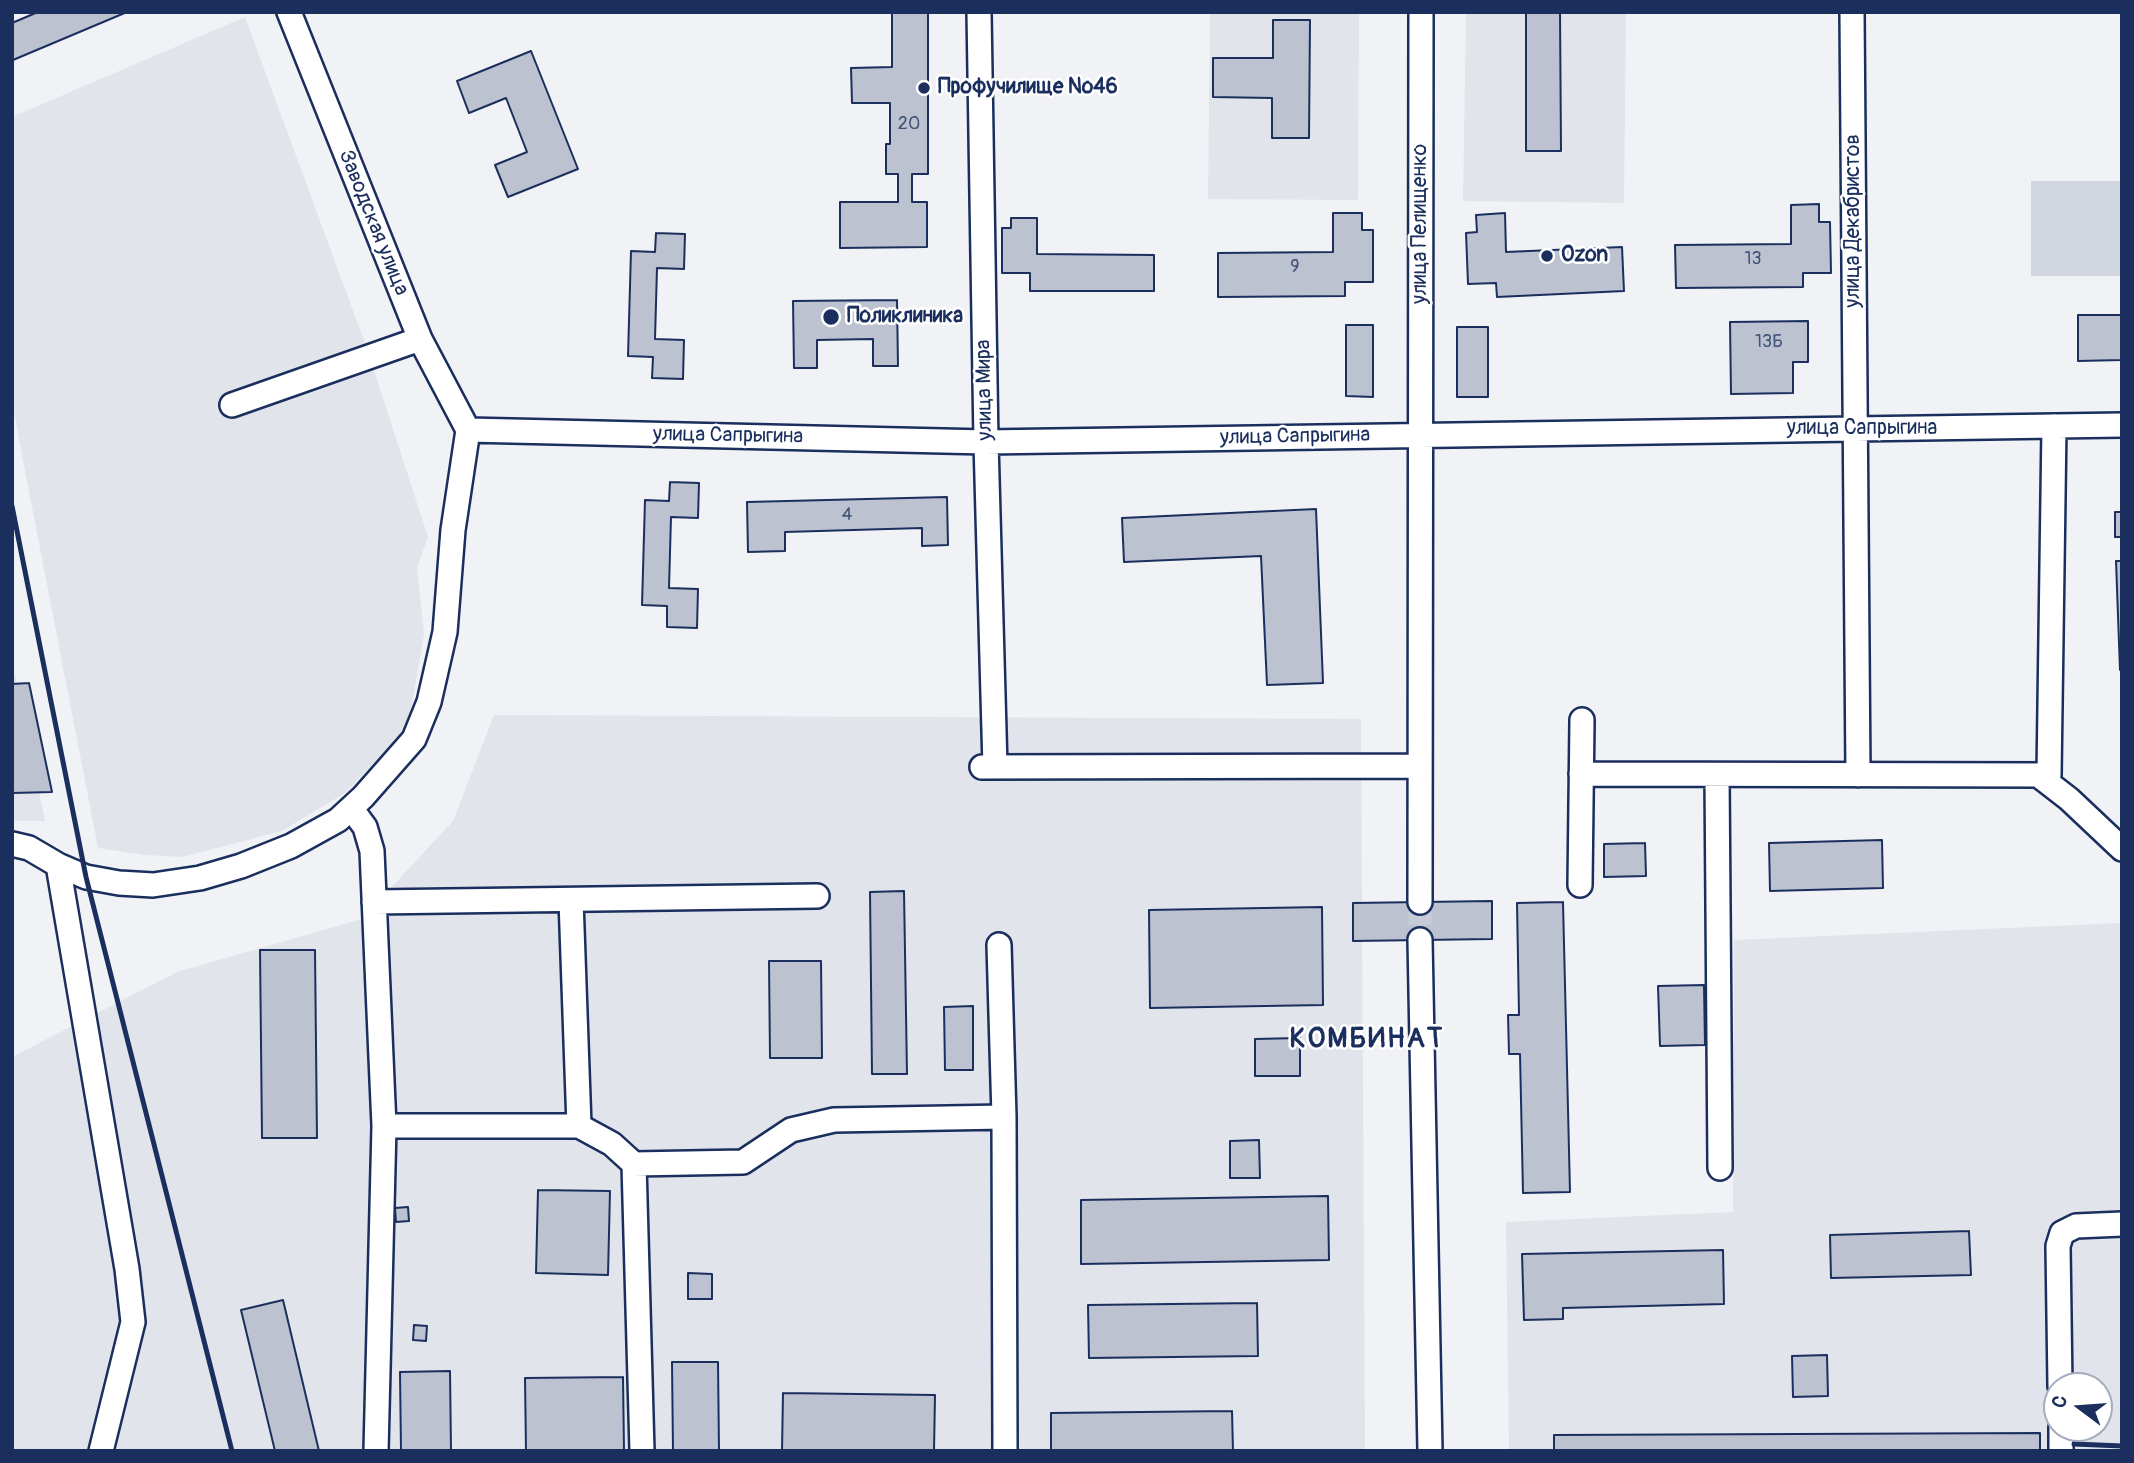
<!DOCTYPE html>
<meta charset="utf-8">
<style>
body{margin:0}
#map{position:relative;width:2134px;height:1463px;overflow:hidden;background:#f1f2f5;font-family:Pangolin,sans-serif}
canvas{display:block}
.frame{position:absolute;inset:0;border:14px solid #1b2f5e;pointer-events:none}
.north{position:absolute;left:2043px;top:1372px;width:70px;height:70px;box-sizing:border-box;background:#fff;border:2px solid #a4acbf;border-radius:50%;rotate:286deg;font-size:19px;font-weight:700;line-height:28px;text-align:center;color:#1b2f5e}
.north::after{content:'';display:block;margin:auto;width:24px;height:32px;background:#1b2f5e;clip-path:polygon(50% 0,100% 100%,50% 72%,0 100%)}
</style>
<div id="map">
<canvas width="2134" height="1463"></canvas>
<div class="frame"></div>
<div class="north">С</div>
</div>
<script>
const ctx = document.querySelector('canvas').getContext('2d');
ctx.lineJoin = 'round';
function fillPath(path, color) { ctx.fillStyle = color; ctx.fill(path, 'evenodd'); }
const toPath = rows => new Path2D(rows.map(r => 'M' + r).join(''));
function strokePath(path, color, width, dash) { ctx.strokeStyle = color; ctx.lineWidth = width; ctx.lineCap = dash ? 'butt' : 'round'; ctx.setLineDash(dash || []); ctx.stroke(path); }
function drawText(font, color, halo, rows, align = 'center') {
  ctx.font = font + ' Pangolin,sans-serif'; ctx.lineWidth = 5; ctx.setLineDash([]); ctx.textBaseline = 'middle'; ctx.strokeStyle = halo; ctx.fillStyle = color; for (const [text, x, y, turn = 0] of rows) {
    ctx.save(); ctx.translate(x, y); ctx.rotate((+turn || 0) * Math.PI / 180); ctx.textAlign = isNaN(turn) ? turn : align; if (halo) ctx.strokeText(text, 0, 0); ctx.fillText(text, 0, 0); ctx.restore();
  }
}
fillPath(toPath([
 [1210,12,1359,12,1358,200,1208,199],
 [1466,12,1626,12,1624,203,1463,201],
 [245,17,366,346,428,537,417,567,424,634,408,727,345,793,282,831,182,857,145,855,98,848,19,440,12,400,12,117],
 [12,660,45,821,12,821],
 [494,715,1361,719,1365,1451,12,1451,12,1057,177,972,362,919,453,821],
 [2122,923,2122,1451,1509,1451,1506,1222,1733,1212,1734,940],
 [2057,1386,2099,1386,2099,1428,2057,1428]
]), '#e1e4ea');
fillPath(toPath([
 [2031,181,2122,181,2122,276,2031,276]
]), '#d2d6df');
const building = toPath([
 [38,12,127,12,13,60,12,23,38,12],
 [892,12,928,12,928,174,912,174,912,202,927,202,927,247,840,248,840,202,898,202,898,174,886,174,886,144,890,144,890,103,852,103,851,68,892,67,892,12],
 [1526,12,1560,12,1561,151,1526,151,1526,12],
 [1273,20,1310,20,1309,138,1272,138,1272,98,1213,97,1213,58,1273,58,1273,20],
 [531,51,578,169,508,197,495,165,527,152,506,98,469,113,457,81,531,51],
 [1819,204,1819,222,1830,222,1831,273,1803,273,1803,287,1676,288,1675,245,1791,244,1791,205,1819,204],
 [1333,213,1362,213,1362,230,1373,230,1373,282,1345,282,1345,296,1218,297,1218,253,1333,252,1333,213],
 [1505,213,1506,252,1622,247,1624,291,1497,297,1496,283,1468,284,1466,233,1477,232,1476,215,1505,213],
 [1011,218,1037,218,1037,254,1154,255,1154,291,1030,291,1030,273,1002,273,1002,228,1011,228,1011,218],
 [656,233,685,234,684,269,657,268,655,339,684,340,683,379,652,378,653,357,628,356,631,251,655,252,656,233],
 [897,300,898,366,873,366,873,339,817,340,817,368,794,368,793,301,897,300],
 [2078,315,2122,315,2122,360,2078,361,2078,315],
 [1808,321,1808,362,1793,362,1793,393,1731,394,1730,322,1808,321],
 [1346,325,1373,325,1373,397,1346,396,1346,325],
 [1457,327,1488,327,1488,397,1457,397,1457,327],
 [670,482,699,483,698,518,671,517,669,588,698,589,697,628,667,627,667,606,642,605,645,500,669,501,670,482],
 [947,497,948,545,922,546,922,528,785,532,785,551,748,552,747,502,947,497],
 [1316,509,1323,683,1267,685,1261,556,1124,562,1122,518,1316,509],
 [2115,512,2122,512,2122,537,2115,537,2115,512],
 [2116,561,2122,561,2122,670,2120,670,2116,561],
 [29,683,52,792,12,793,12,684,29,683],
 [1882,840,1883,888,1770,891,1769,843,1882,840],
 [1645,843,1646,876,1604,877,1604,844,1645,843],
 [904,891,907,1074,872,1074,870,892,904,891],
 [1492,901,1492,939,1353,941,1353,903,1492,901],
 [1563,902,1570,1192,1523,1193,1520,1054,1509,1054,1508,1015,1519,1015,1517,903,1563,902],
 [1322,907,1323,1005,1150,1008,1149,910,1322,907],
 [260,950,315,950,317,1138,262,1138,260,950],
 [769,961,821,961,822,1058,770,1058,769,961],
 [1704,985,1705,1045,1660,1046,1658,986,1704,985],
 [973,1006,973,1070,945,1070,944,1007,973,1006],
 [1300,1038,1300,1076,1255,1076,1255,1039,1300,1038],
 [1259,1140,1260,1178,1230,1178,1230,1141,1259,1140],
 [538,1190,610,1191,608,1275,536,1273,538,1190],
 [1328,1196,1329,1260,1081,1264,1081,1200,1328,1196],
 [408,1207,409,1221,396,1222,395,1208,408,1207],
 [1969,1231,1971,1275,1831,1278,1830,1235,1969,1231],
 [1723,1250,1724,1304,1563,1308,1563,1319,1524,1320,1522,1254,1723,1250],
 [688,1273,712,1274,712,1299,688,1299,688,1273],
 [283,1300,319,1451,275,1451,241,1310,283,1300],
 [1257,1303,1258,1356,1089,1358,1088,1305,1257,1303],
 [414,1325,427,1326,426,1341,413,1340,414,1325],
 [1827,1355,1828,1396,1793,1397,1792,1356,1827,1355],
 [672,1362,718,1362,719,1451,673,1451,672,1362],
 [450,1371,451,1451,401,1451,400,1372,450,1371],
 [623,1377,624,1451,526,1451,525,1378,623,1377],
 [783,1393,935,1395,934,1451,782,1451,783,1393],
 [1232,1411,1233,1451,1051,1451,1051,1413,1232,1411],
 [2040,1433,2040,1451,1554,1451,1554,1435,2040,1433]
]);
fillPath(building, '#bcc2d0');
strokePath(building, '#1b2f5e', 2);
strokePath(toPath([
 [1420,902,1420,940]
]), '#c6cbd7', 23, [23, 11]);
const minor = toPath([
 [289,12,420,339,468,430],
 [979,12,986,442,995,767],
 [1852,12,1858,775],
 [232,405,420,339],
 [468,430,986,442,2122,425],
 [982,767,1420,766],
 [1581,774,2049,775,2054,426],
 [1717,775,1720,1168],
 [2038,775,2069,799,2122,849],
 [351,808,365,827,372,851,384,1126,376,1451],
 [12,844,29,848,58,865,86,877,119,883,153,885,200,878,241,866,291,846,338,820,363,797,414,739,429,702,445,632,453,530,468,430],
 [58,865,127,1269,133,1322,101,1451],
 [1580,885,1582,720],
 [571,900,579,1126],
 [374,902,817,896],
 [1420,902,1421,12],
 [1420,940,1430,1451],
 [999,945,1004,1117,1005,1451],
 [384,1126,579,1126,612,1144,634,1164,743,1162,791,1130,834,1120,1004,1117],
 [634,1164,642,1451],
 [2060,1386,2058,1246,2062,1233,2076,1226,2122,1224],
 [2061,1428,2061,1451]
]);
strokePath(minor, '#1b2f5e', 28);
strokePath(minor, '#fff', 23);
strokePath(toPath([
 [12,506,86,877,232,1451],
 [2074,1444,2122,1446]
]), '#1b2f5e', 5);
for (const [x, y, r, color] of [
 [924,88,7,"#1b2f5e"],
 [1547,256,7,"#1b2f5e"],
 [831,317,9,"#1b2f5e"]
]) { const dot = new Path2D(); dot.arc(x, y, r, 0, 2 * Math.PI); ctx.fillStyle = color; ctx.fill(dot); strokePath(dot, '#fff', 2.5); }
drawText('18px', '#43547a', null, [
 ["20",909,124],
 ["13",1753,259],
 ["9",1295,267],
 ["13Б",1769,342],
 ["4",847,515]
]);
drawText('bold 21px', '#1b2f5e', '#fff', [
 ["Профучилище №46",938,88],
 ["Ozon",1561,256],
 ["Поликлиника",847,317]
], 'left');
drawText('21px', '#1b2f5e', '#fff', [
 ["улица Декабристов",1854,221,-90],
 ["Заводская улица",373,223,68],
 ["улица Пелищенко",1421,224,-90],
 ["улица Мира",985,390,-91],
 ["улица Сапрыгина",1862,429],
 ["улица Сапрыгина",728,436,1],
 ["улица Сапрыгина",1295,437,-1]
]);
ctx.letterSpacing = '2px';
drawText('bold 28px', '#1b2f5e', '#fff', [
 ["КОМБИНАТ",1367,1040]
]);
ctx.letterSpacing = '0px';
</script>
